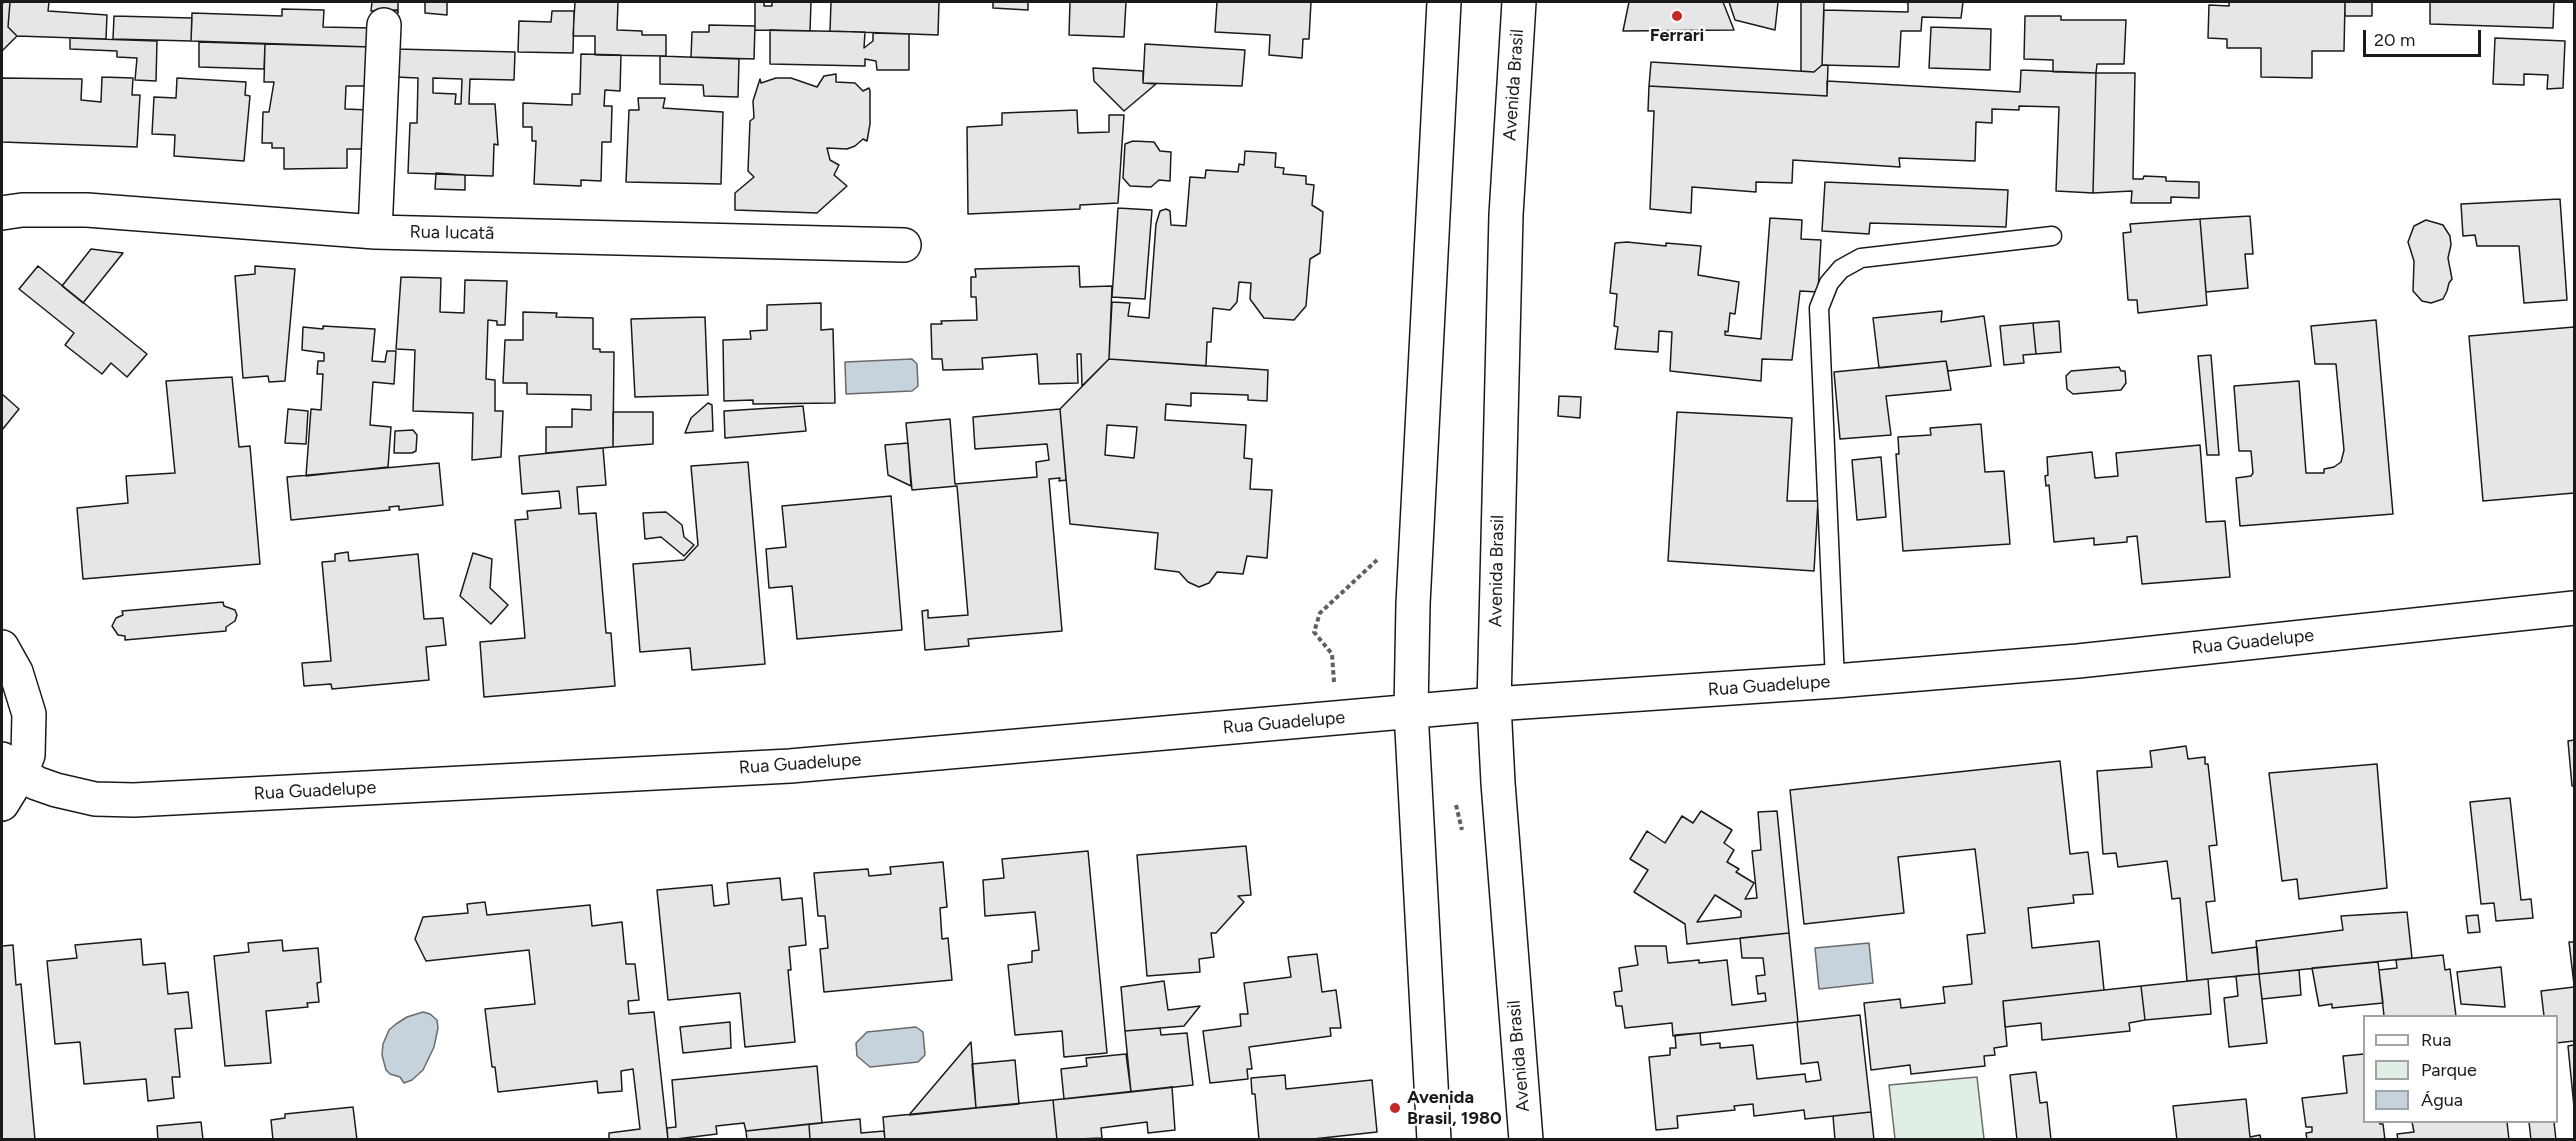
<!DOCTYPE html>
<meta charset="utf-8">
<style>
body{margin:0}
#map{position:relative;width:2576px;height:1141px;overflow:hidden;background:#fff;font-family:Figtree,sans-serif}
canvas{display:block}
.frame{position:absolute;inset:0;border:3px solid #1a1a1a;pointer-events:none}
.legend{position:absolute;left:2363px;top:1015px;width:195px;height:108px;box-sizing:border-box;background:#fff;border:2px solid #a3a3a3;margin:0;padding:8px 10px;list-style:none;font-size:18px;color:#1a1a1a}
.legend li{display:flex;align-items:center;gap:12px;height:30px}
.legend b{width:30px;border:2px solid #a3a3a3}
.scale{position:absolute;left:2363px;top:30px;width:118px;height:27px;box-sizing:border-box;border:3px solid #1a1a1a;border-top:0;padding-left:8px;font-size:18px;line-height:21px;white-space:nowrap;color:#1a1a1a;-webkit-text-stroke:4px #fff;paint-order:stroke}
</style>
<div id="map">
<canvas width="2576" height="1141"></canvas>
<div class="frame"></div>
<ul class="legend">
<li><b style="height:8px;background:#fff"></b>Rua</li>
<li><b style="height:16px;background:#e0efe3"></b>Parque</li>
<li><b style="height:16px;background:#c6d2dc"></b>Água</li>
</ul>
<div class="scale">20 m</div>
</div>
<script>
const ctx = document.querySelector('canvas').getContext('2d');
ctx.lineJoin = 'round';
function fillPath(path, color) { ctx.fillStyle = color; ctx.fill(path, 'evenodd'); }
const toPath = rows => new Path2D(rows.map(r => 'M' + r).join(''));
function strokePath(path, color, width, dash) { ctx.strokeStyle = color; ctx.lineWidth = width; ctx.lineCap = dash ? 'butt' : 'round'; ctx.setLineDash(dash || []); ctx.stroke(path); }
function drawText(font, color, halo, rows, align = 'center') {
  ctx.font = font + ' Figtree,sans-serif'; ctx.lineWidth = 4.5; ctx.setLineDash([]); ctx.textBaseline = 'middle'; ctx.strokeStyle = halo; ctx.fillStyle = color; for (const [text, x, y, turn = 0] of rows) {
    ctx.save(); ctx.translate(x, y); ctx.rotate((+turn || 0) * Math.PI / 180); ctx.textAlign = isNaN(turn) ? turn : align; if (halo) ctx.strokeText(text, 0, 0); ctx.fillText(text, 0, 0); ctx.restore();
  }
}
const green = toPath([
 [1977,1077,1984,1139,1895,1139,1889,1085,1977,1077]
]);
fillPath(green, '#e0efe3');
strokePath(green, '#6a6a6a', 1.5);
const water = toPath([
 [912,359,917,364,918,386,912,391,846,394,845,362,912,359],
 [1869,943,1873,983,1819,989,1815,948,1869,943],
 [423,1012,430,1014,437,1020,438,1028,434,1047,423,1070,412,1080,404,1083,400,1077,390,1074,386,1070,382,1055,383,1044,389,1030,396,1024,407,1017,423,1012],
 [916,1027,923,1032,925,1055,918,1062,870,1067,857,1056,856,1043,867,1032,916,1027]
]);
fillPath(water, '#c6d2dc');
strokePath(water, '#6a6a6a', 1.5);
const building = toPath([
 [4,2,10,2,8,27,17,36,2,51,2,4,4,2],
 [10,2,49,2,48,11,107,15,106,39,17,36,8,27,10,2],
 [372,2,398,2,398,13,397,10,371,11,372,2],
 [425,2,447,2,447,15,425,13,425,2],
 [575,2,618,2,617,30,642,31,642,35,666,35,666,56,595,55,595,36,573,36,575,2],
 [755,2,764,2,764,6,772,6,772,2,811,2,810,31,755,30,755,2],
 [831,2,939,2,938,35,830,31,831,2],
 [993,2,1028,2,1028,10,993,8,993,2],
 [1070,2,1126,2,1124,37,1069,35,1070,2],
 [1217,2,1311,2,1309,39,1303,39,1302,58,1269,55,1270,35,1215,32,1217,2],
 [1629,2,1723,2,1734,30,1623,31,1629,2],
 [1729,2,1778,2,1775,30,1735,20,1729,2],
 [1801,2,1824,2,1822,65,1814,72,1801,71,1801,2],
 [1905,2,1963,2,1961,18,1922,17,1921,31,1901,31,1899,67,1822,65,1824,10,1908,12,1908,3,1905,2],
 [2229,2,2345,2,2344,51,2312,51,2312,78,2261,77,2261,48,2227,48,2227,39,2208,38,2209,5,2229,6,2229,2],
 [2345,2,2372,2,2372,16,2345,16,2345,2],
 [2430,2,2554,2,2553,28,2430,24,2430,2],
 [282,9,324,10,323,27,371,28,371,47,191,41,192,13,282,16,282,9],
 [552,11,574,11,573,53,518,52,519,21,551,22,552,11],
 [114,16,192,18,191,41,113,39,114,16],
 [2025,16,2061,16,2061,20,2126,20,2124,64,2097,64,2096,73,2062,72,2053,72,2053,60,2024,59,2025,16],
 [709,25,755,26,754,59,691,57,692,32,709,32,709,25],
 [1931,27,1991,29,1990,70,1929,68,1931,27],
 [770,30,865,32,864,48,873,41,873,33,909,34,909,70,877,70,876,61,865,59,865,66,770,64,770,30],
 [70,38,157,41,156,81,135,80,137,58,117,57,117,51,70,49,70,38],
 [2495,38,2565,41,2563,88,2547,89,2548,75,2524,74,2524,85,2493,84,2495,38],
 [199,42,265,44,264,69,199,67,199,42],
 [265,44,371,47,370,86,346,86,345,109,369,110,369,149,347,149,347,168,284,169,284,148,272,148,272,143,262,143,263,112,269,112,274,82,264,82,265,44],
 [1145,44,1245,50,1242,86,1143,83,1145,44],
 [396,49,515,52,514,80,470,79,469,104,495,104,498,145,494,144,493,176,408,173,410,123,417,123,418,78,395,77,396,49],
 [433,78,462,79,461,104,455,104,456,94,433,93,433,78],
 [581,54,621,55,620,91,605,90,604,106,612,106,611,142,602,142,601,181,581,180,581,186,534,184,536,141,532,141,532,127,523,127,523,103,572,105,572,94,580,94,581,54],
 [660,56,739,59,738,97,704,96,703,85,660,84,660,56],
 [1651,62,1814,72,1822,65,1828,65,1827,96,1649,86,1651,62],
 [1093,68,1143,71,1143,83,1156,84,1124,111,1094,81,1093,68],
 [2021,70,2096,73,2093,193,2056,191,2059,107,2019,106,2019,110,1992,109,1992,123,1976,122,1975,161,1899,158,1900,167,1793,160,1792,183,1756,182,1756,192,1692,187,1691,213,1650,209,1654,111,1648,111,1649,86,1827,96,1827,81,2020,92,2021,70],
 [2096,73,2135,73,2133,179,2143,179,2144,176,2166,177,2166,181,2199,182,2199,198,2171,197,2171,203,2131,203,2132,191,2093,193,2096,73],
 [836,74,836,82,855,83,863,91,869,88,870,91,870,124,867,141,863,139,855,146,847,149,827,148,830,160,839,165,834,175,847,186,817,213,735,210,735,193,754,177,748,171,750,121,754,118,753,101,760,79,761,83,776,78,791,78,817,87,824,76,836,74],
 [102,77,133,78,132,95,140,95,137,147,2,142,2,78,82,79,81,100,101,102,102,77],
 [177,78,246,82,245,95,250,96,244,161,174,156,175,135,152,134,154,97,176,98,177,78],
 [638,98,665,98,663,108,723,112,721,184,626,182,629,110,639,110,638,98],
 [1077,110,1078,133,1109,132,1109,115,1124,115,1118,203,1080,205,1080,209,968,214,967,127,1002,125,1002,113,1077,110],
 [1133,141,1154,142,1160,151,1171,152,1170,181,1159,180,1151,187,1130,186,1123,178,1125,144,1133,141],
 [1245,151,1276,153,1275,167,1284,168,1283,174,1306,176,1306,184,1314,185,1312,205,1323,212,1320,253,1310,259,1306,306,1294,320,1264,318,1250,299,1251,283,1239,282,1237,302,1230,310,1213,308,1211,342,1207,342,1206,366,1109,359,1112,302,1130,303,1128,316,1149,318,1156,224,1160,211,1166,209,1170,211,1171,225,1186,226,1190,177,1205,178,1206,170,1238,172,1239,164,1244,165,1245,151],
 [436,173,465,175,465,190,435,189,436,173],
 [1825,182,2008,190,2006,227,1870,223,1869,234,1822,231,1825,182],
 [2560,199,2567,300,2524,303,2519,246,2477,246,2475,235,2463,236,2461,204,2560,199],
 [1118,208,1152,210,1145,299,1112,297,1118,208],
 [2250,216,2253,254,2245,254,2248,288,2206,292,2200,219,2250,216],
 [1770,218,1802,220,1801,239,1821,240,1818,292,1800,291,1792,360,1762,359,1761,381,1670,371,1672,332,1659,331,1658,352,1615,349,1618,327,1614,326,1617,294,1610,293,1615,243,1627,242,1666,246,1666,243,1701,246,1698,275,1739,282,1735,314,1730,313,1728,332,1725,331,1725,335,1761,339,1770,218],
 [2200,219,2207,305,2138,313,2137,300,2128,300,2123,233,2131,232,2130,224,2200,219],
 [2426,220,2443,225,2450,236,2451,245,2448,258,2452,279,2449,283,2447,291,2443,299,2431,303,2422,301,2413,291,2414,261,2408,242,2414,226,2426,220],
 [91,249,123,253,83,303,62,286,91,249],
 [38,266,147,354,127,377,111,363,102,374,65,345,74,333,19,289,38,266],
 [255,266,295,269,285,381,269,382,268,376,243,378,235,276,255,274,255,266],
 [1079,266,1080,287,1112,286,1109,359,1082,386,1081,354,1077,354,1078,383,1039,384,1037,354,982,358,983,369,943,370,942,359,932,359,931,324,942,324,941,321,977,320,976,297,971,297,971,277,976,277,975,269,1079,266],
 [401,277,441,278,440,312,464,313,465,280,507,281,505,325,497,325,497,321,488,320,486,379,495,380,495,411,503,411,501,457,472,460,473,413,413,411,415,350,396,349,401,277],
 [821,303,821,330,833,329,835,403,753,404,753,400,724,401,723,340,751,339,750,331,767,330,767,305,821,303],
 [1942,311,1941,322,1984,316,1991,366,1948,371,1946,361,1879,368,1873,318,1942,311],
 [523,312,557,313,556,317,593,318,593,349,600,349,600,352,614,352,613,447,546,453,546,427,572,427,572,409,591,410,591,395,527,394,527,383,503,383,505,340,523,340,523,312],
 [705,317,708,395,635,397,631,319,705,317],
 [2376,320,2393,514,2240,526,2236,478,2251,476,2253,473,2251,451,2239,451,2234,386,2299,381,2306,473,2324,473,2324,469,2334,467,2341,462,2344,450,2336,364,2315,364,2311,326,2376,320],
 [2059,321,2061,352,2036,354,2033,323,2059,321],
 [2033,323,2036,354,2023,355,2024,363,2004,365,2000,326,2033,323],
 [323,326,375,329,372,361,385,362,387,351,396,351,394,384,373,382,370,425,391,427,388,467,306,476,311,409,321,410,323,374,317,374,318,361,324,361,324,353,302,350,303,327,323,329,323,326],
 [2574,327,2574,493,2483,501,2469,336,2574,327],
 [2211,355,2219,455,2207,455,2198,356,2211,355],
 [1109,359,1268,370,1267,401,1248,400,1248,395,1191,393,1191,406,1166,404,1165,420,1246,425,1244,458,1252,459,1250,489,1272,490,1267,558,1247,556,1243,574,1217,572,1209,583,1199,587,1188,582,1179,572,1155,569,1158,533,1070,524,1060,409,1109,359],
 [1107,425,1137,427,1134,458,1105,455,1107,425],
 [1946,361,1951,390,1886,396,1891,435,1840,439,1834,372,1946,361],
 [2119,367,2121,371,2125,371,2126,383,2121,390,2073,394,2067,389,2066,376,2071,371,2119,367],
 [232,377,239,447,250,446,260,564,83,579,77,508,128,503,126,476,175,473,166,381,232,377],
 [2,394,19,409,2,430,2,394],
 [1559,396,1581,397,1580,418,1558,416,1559,396],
 [708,403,712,405,713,431,685,433,691,418,708,403],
 [803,406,806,431,725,438,724,411,803,406],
 [288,409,308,411,306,444,285,443,288,409],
 [1060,409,1066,480,1059,481,1060,478,1049,479,1062,631,968,639,969,646,925,650,922,611,928,610,928,618,968,615,957,486,912,490,906,423,950,419,955,484,1037,477,1036,462,1049,460,1047,444,975,449,973,417,1060,409],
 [613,412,653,412,653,444,613,447,613,412],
 [1677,412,1792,418,1787,501,1818,501,1814,571,1668,561,1677,412],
 [1981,424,1985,472,2004,471,2010,544,1903,551,1896,454,1899,454,1898,437,1931,435,1930,428,1981,424],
 [413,430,417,435,416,451,412,453,394,453,395,431,413,430],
 [908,443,911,486,888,475,885,445,908,443],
 [2200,445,2206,522,2225,521,2230,577,2142,584,2137,536,2127,537,2127,542,2094,545,2094,538,2054,542,2049,485,2046,486,2045,476,2048,475,2047,457,2092,452,2095,478,2118,476,2116,453,2200,445],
 [603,448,606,485,577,487,579,514,596,513,606,633,611,633,615,686,484,697,480,642,525,638,515,520,528,519,527,511,561,508,559,491,522,494,519,456,603,448],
 [1881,457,1886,517,1857,520,1852,460,1881,457],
 [748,462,765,664,692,670,690,648,640,652,633,564,684,560,698,545,691,466,748,462],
 [439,463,443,505,399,510,399,506,389,507,390,510,291,520,287,477,439,463],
 [891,496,902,630,797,639,792,586,769,588,766,549,786,547,782,506,891,496],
 [666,512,682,525,684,537,694,545,684,556,661,537,645,539,643,513,666,512],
 [348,552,349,561,418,554,424,619,443,618,446,645,426,647,429,680,332,689,331,684,304,686,302,663,331,661,322,562,335,561,335,554,348,552],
 [473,553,492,559,490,588,508,605,491,624,460,596,473,553],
 [223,602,224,606,235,610,237,615,235,621,226,627,226,631,125,640,125,636,118,635,112,626,116,618,123,615,122,611,223,602],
 [2574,740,2574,786,2572,786,2568,741,2574,740],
 [2186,746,2188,759,2205,757,2205,764,2208,764,2217,845,2209,846,2215,901,2206,902,2212,953,2257,947,2259,974,2187,981,2180,898,2172,899,2167,861,2118,867,2116,853,2103,854,2097,771,2152,767,2150,751,2186,746],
 [2060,761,2070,854,2088,852,2093,894,2073,895,2074,903,2028,908,2032,948,2099,941,2104,990,2003,1001,2007,1046,1994,1048,1995,1055,1984,1056,1985,1066,1911,1074,1910,1065,1871,1070,1864,1003,1900,999,1901,1008,1945,1003,1943,987,1972,984,1967,935,1985,933,1975,849,1898,857,1904,913,1804,924,1790,790,2060,761],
 [2377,764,2387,888,2299,899,2297,879,2282,881,2269,773,2377,764],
 [2510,798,2521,900,2531,899,2533,918,2496,921,2494,903,2481,904,2470,802,2510,798],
 [1701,811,1732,830,1724,843,1734,850,1727,862,1739,869,1736,872,1754,883,1745,899,1757,898,1752,851,1761,850,1758,812,1777,811,1789,933,1687,944,1685,924,1634,892,1648,870,1630,859,1647,831,1665,843,1682,816,1693,823,1701,811],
 [1715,895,1741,911,1741,917,1697,922,1715,895],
 [1246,846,1251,895,1238,896,1244,902,1216,933,1211,933,1214,957,1199,959,1200,972,1147,976,1137,855,1246,846],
 [1088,851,1107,1053,1064,1057,1062,1031,1015,1035,1008,965,1032,962,1032,951,1039,950,1035,912,985,916,983,880,1004,878,1002,859,1088,851],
 [943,862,947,907,940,908,942,939,948,938,952,980,824,992,820,949,828,948,825,916,818,916,814,873,868,869,869,876,891,874,890,867,943,862],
 [780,878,782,900,802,898,806,945,789,947,791,970,788,970,795,1042,745,1047,740,993,668,1000,657,890,712,885,714,906,729,904,727,883,780,878],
 [485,902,487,915,590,905,592,926,622,922,626,964,635,964,639,1000,628,1001,629,1014,654,1012,668,1140,609,1140,609,1133,640,1129,633,1069,621,1071,622,1091,598,1093,597,1081,498,1092,495,1067,492,1067,485,1009,535,1004,529,950,426,961,415,939,423,917,468,913,467,904,485,902],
 [2407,912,2412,958,2259,974,2256,941,2343,930,2341,916,2407,912],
 [2478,915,2480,932,2468,933,2466,916,2478,915],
 [1789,933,1798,1022,1673,1036,1672,1023,1625,1028,1622,1006,1616,1006,1614,992,1622,991,1619,968,1638,965,1635,946,1666,946,1668,963,1699,960,1699,963,1727,960,1732,1005,1766,1001,1765,993,1758,994,1756,976,1765,975,1763,958,1742,958,1740,938,1789,933],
 [141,939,143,965,165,963,168,994,188,992,192,1028,175,1029,180,1077,172,1077,174,1098,148,1101,146,1079,84,1084,80,1042,55,1044,47,961,77,958,75,945,141,939],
 [282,940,283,951,318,948,321,982,317,983,319,1002,307,1003,308,1007,266,1011,271,1063,225,1066,214,956,249,952,248,943,282,940],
 [2569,942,2574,942,2574,985,2569,942],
 [13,945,16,985,21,984,35,1140,2,1140,2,946,13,945],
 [1317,954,1322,992,1336,990,1341,1028,1330,1028,1331,1036,1249,1047,1252,1069,1247,1069,1248,1079,1210,1083,1203,1031,1241,1026,1240,1014,1248,1014,1244,983,1291,977,1288,957,1317,954],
 [2443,955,2445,970,2450,969,2456,1016,2384,1016,2379,970,2397,968,2396,960,2443,955],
 [2378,962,2383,1003,2332,1008,2332,1004,2319,1006,2312,968,2378,962],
 [2501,967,2505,1007,2461,1004,2457,972,2501,967],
 [2299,970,2301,995,2262,999,2259,974,2299,970],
 [2259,974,2267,1043,2229,1047,2224,998,2238,996,2236,976,2259,974],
 [2208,979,2211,1014,2145,1020,2141,986,2208,979],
 [1164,981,1168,1010,1200,1006,1184,1026,1125,1031,1121,987,1164,981],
 [2141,986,2145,1020,2129,1023,2130,1031,2042,1040,2041,1023,2005,1027,2003,1001,2141,986],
 [2574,987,2574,1041,2556,1043,2556,1016,2544,1016,2541,991,2574,987],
 [1860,1015,1871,1112,1805,1119,1804,1110,1754,1116,1753,1104,1734,1106,1735,1110,1677,1116,1678,1128,1656,1130,1649,1057,1670,1055,1670,1048,1676,1048,1675,1035,1700,1033,1701,1045,1720,1043,1720,1048,1753,1045,1757,1079,1805,1074,1806,1082,1821,1080,1818,1062,1801,1064,1797,1022,1860,1015],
 [730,1022,731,1048,683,1053,680,1027,730,1022],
 [1160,1028,1161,1035,1187,1033,1193,1085,1131,1092,1125,1031,1160,1028],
 [971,1042,976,1108,909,1115,971,1042],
 [2574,1045,2574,1107,2568,1046,2574,1045],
 [1126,1054,1131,1092,1064,1099,1061,1069,1087,1066,1086,1058,1126,1054],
 [2364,1054,2364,1122,2379,1122,2380,1124,2383,1124,2385,1140,2307,1140,2306,1133,2312,1132,2312,1127,2306,1127,2302,1098,2347,1093,2343,1056,2364,1054],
 [1015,1060,1019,1104,976,1108,972,1064,1015,1060],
 [817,1066,822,1123,746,1131,744,1123,716,1126,717,1134,668,1140,667,1128,676,1127,672,1080,817,1066],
 [2036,1072,2040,1103,2047,1102,2051,1140,2017,1140,2010,1075,2036,1072],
 [1285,1075,1286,1089,1372,1080,1377,1132,1304,1140,1259,1140,1255,1094,1252,1094,1251,1078,1285,1075],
 [1172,1087,1175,1130,1148,1133,1147,1122,1101,1128,1102,1138,1057,1140,1053,1100,1172,1087],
 [2246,1099,2250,1137,2260,1135,2261,1140,2177,1140,2173,1106,2246,1099],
 [1053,1100,1057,1140,885,1140,883,1117,1053,1100],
 [353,1107,357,1140,273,1140,271,1120,285,1118,285,1114,353,1107],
 [1871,1112,1874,1140,1835,1140,1833,1116,1871,1112],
 [860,1119,861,1133,884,1131,885,1140,810,1140,809,1124,860,1119],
 [201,1122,203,1140,158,1140,157,1126,201,1122],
 [2412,1122,2507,1122,2509,1140,2398,1140,2397,1134,2414,1132,2412,1122],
 [2529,1122,2554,1122,2556,1140,2531,1140,2529,1122],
 [809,1124,810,1140,747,1140,746,1131,809,1124]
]);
fillPath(building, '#e6e6e6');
strokePath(building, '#1a1a1a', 1.5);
const lane = toPath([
 [1835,681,1819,308,1829,283,1841,269,1861,258,2052,236]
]);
const street = toPath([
 [2,213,22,210,87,210,375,232,904,245],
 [375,232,384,25],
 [1494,704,1835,681,2078,661,2574,608],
 [2,804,21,773]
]);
const secondary = toPath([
 [2,647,16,672,29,714,28,755,21,773],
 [2,759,36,783,56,790,95,799,134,800,790,766,1494,704]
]);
const primary = toPath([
 [1519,2,1506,215,1494,704,1498,783,1526,1140],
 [1434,1140,1411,711,1413,604,1444,2]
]);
strokePath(lane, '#1a1a1a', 21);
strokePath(street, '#1a1a1a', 36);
strokePath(secondary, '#1a1a1a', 36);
strokePath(primary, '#1a1a1a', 36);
strokePath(toPath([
 [1334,682,1332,654,1314,632,1320,613,1377,560],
 [1456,805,1462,830]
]), '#5f5f5f', 4, [4.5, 3]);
strokePath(lane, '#fff', 18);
strokePath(street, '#fff', 33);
strokePath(secondary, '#fff', 33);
strokePath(primary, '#fff', 33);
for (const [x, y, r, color] of [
 [1677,16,6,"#c62828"],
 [1395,1108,6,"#c62828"]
]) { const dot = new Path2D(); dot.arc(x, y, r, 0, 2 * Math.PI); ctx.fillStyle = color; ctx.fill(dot); strokePath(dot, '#fff', 2); }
drawText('bold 18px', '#1a1a1a', '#fff', [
 ["Ferrari",1677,36],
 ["Avenida",1407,1098,"left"],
 ["Brasil, 1980",1407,1119,"left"]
]);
drawText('18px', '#1a1a1a', '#fff', [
 ["Avenida Brasil",1514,85,-86],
 ["Rua Iucatã",452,233,1],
 ["Avenida Brasil",1497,571,-89],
 ["Rua Guadelupe",2253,642,-6],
 ["Rua Guadelupe",1769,686,-4],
 ["Rua Guadelupe",1284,723,-5],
 ["Rua Guadelupe",800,764,-4],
 ["Rua Guadelupe",315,791,-3],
 ["Avenida Brasil",1519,1056,-95]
]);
</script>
